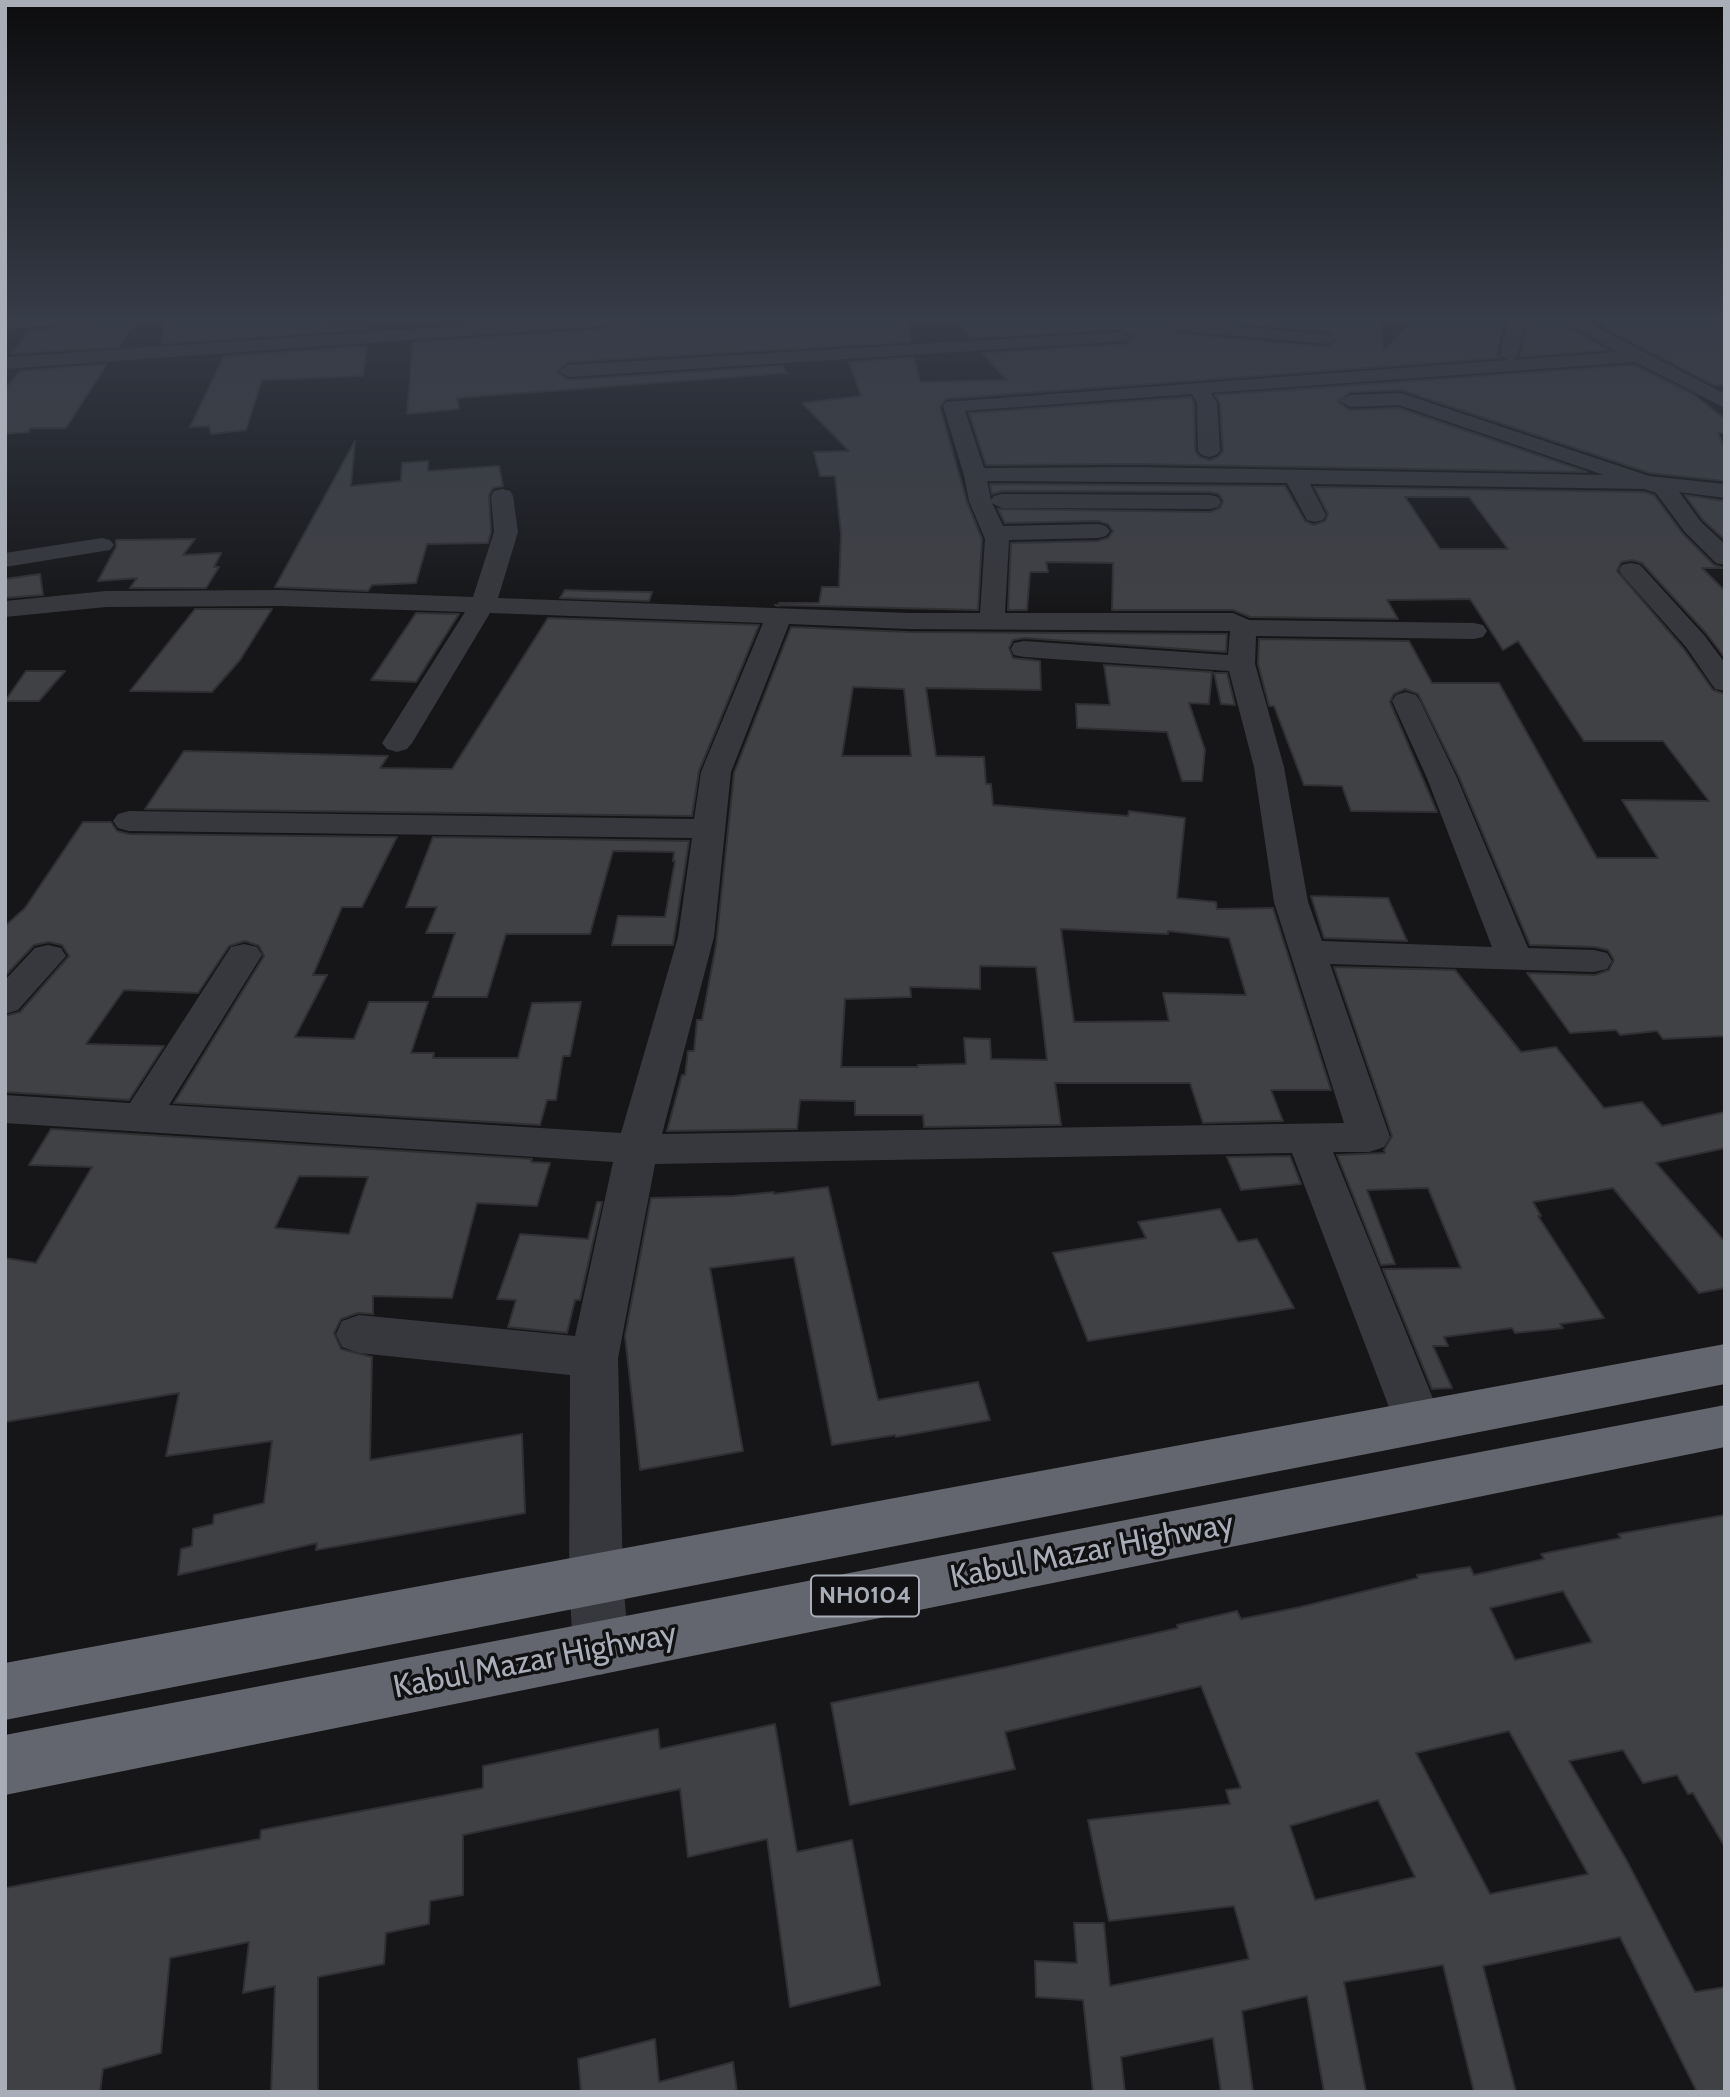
<!DOCTYPE html>
<style>
body{margin:0}
#map{position:relative;width:1730px;height:2097px;overflow:hidden;background:#161618;font-family:Cabin,sans-serif}
canvas{display:block}
.frame{position:absolute;inset:0;border:7px solid #a8adb8;pointer-events:none}
</style>
<div id="map">
<canvas width="1730" height="2097"></canvas>
<div class="frame"></div>
</div>
<script>
const ctx = document.querySelector('canvas').getContext('2d');
ctx.lineJoin = 'round';
function fillPath(path, color) { ctx.fillStyle = color; ctx.fill(path, 'evenodd'); }
const toPath = rows => new Path2D(rows.map(r => 'M' + r).join(''));
function strokePath(path, color, width, dash) { ctx.strokeStyle = color; ctx.lineWidth = width; ctx.lineCap = dash ? 'butt' : 'round'; ctx.setLineDash(dash || []); ctx.stroke(path); }
function drawText(font, color, halo, rows, align = 'center') {
  ctx.font = font + ' Cabin,sans-serif'; ctx.lineWidth = 7; ctx.setLineDash([]); ctx.textBaseline = 'middle'; ctx.strokeStyle = halo; ctx.fillStyle = color; for (const [text, x, y, turn = 0] of rows) {
    ctx.save(); ctx.translate(x, y); ctx.rotate((+turn || 0) * Math.PI / 180); ctx.textAlign = isNaN(turn) ? turn : align; if (halo) ctx.strokeText(text, 0, 0); ctx.fillText(text, 0, 0); ctx.restore();
  }
}
const building = toPath([
 [129,321,127,325,133,324,119,347,10,354,31,330,51,329,61,323,129,321],
 [194,321,325,321,325,328,369,326,368,329,161,344,165,323,194,321],
 [667,321,906,321,911,342,568,362,557,372,568,380,782,366,787,373,457,398,459,409,407,414,413,342,604,329,613,324,667,321],
 [959,321,1170,321,1174,332,1191,335,1327,347,1338,340,1327,331,1202,321,1379,321,1384,351,1412,321,1504,321,1497,354,1500,358,946,399,940,407,967,502,982,539,978,610,775,605,779,606,779,603,819,603,822,587,839,587,841,534,835,476,820,476,814,452,849,451,802,403,861,396,849,362,914,357,920,382,1007,380,982,353,1127,344,1133,336,1121,329,971,338,959,321],
 [1598,321,1712,321,1716,327,1725,329,1725,385,1714,385,1605,328,1611,329,1598,321],
 [1527,322,1565,325,1608,350,1520,357,1527,322],
 [367,346,363,376,262,380,246,430,211,434,209,426,190,427,224,356,367,346],
 [107,364,66,428,30,428,29,432,5,434,5,389,20,371,107,364],
 [1634,365,1693,394,1725,419,1725,433,1718,433,1725,449,1725,481,1650,473,1401,390,1350,392,1338,402,1350,410,1399,408,1587,472,1136,464,986,465,969,413,1191,397,1194,404,1195,451,1200,457,1210,460,1218,457,1223,451,1220,403,1215,395,1634,365],
 [355,441,351,486,401,481,402,463,428,461,428,471,499,466,503,486,493,488,489,495,491,532,488,543,427,544,416,583,372,585,368,591,275,587,355,441],
 [990,484,1285,486,1305,521,1314,525,1325,521,1328,514,1314,487,1644,492,1654,495,1683,534,1714,565,1723,568,1702,568,1725,591,1725,658,1706,633,1642,563,1632,560,1621,562,1617,571,1684,649,1713,690,1725,694,1725,1036,1663,1039,1657,1031,1620,1035,1616,1030,1570,1033,1527,973,1595,975,1609,970,1614,960,1608,950,1595,947,1530,945,1459,777,1418,694,1405,689,1394,694,1390,702,1437,812,1351,811,1342,786,1304,785,1274,706,1269,706,1258,664,1259,639,1409,641,1432,683,1499,683,1597,858,1658,858,1622,800,1709,801,1663,741,1584,741,1518,641,1503,650,1470,599,1387,600,1398,619,1250,617,1233,610,1112,610,1113,563,1046,562,1048,572,1030,572,1027,610,1008,610,1011,543,1098,541,1108,538,1113,531,1108,524,1098,521,1005,523,998,509,1210,512,1220,508,1223,501,1219,494,1210,492,1002,491,992,494,990,484],
 [1405,497,1469,497,1508,549,1440,549,1405,497],
 [1685,495,1725,501,1725,540,1703,520,1685,495],
 [195,539,183,555,221,553,214,567,219,567,206,588,130,588,137,578,98,581,116,547,116,540,195,539],
 [40,574,43,595,5,598,5,579,40,574],
 [565,590,591,591,652,592,649,601,560,598,565,590],
 [195,609,272,609,240,660,212,692,130,691,195,609],
 [416,613,459,614,416,682,371,680,416,613],
 [548,618,759,625,699,771,692,816,145,809,184,751,388,756,380,768,452,769,548,618],
 [791,627,909,632,1227,634,1226,652,1024,638,1013,640,1009,648,1013,658,1040,661,1041,690,926,688,936,756,984,757,986,784,991,784,993,805,1128,816,1129,811,1185,818,1177,898,1216,902,1217,909,1273,908,1331,1090,1271,1090,1283,1121,1203,1123,1190,1083,1055,1083,1061,1125,924,1127,923,1115,855,1115,855,1101,800,1100,797,1129,667,1131,682,1075,685,1075,688,1051,694,1051,697,1020,702,1020,716,945,734,773,791,627],
 [853,687,904,689,911,756,842,756,853,687],
 [1061,929,1168,934,1168,931,1229,938,1246,995,1163,993,1169,1021,1074,1022,1061,929],
 [980,966,1036,967,1047,1060,991,1059,990,1039,964,1038,966,1064,918,1065,918,1067,841,1067,845,999,911,997,910,987,980,989,980,966],
 [1104,665,1212,672,1209,704,1189,703,1205,750,1202,781,1182,781,1167,732,1077,728,1076,704,1110,705,1104,665],
 [26,671,65,671,39,701,5,701,26,671],
 [1214,673,1227,673,1235,705,1221,704,1214,673],
 [83,822,111,822,117,831,129,834,397,837,362,907,342,907,313,975,327,975,295,1037,354,1039,369,1002,428,1002,411,1053,434,1053,433,1058,518,1058,532,1003,581,1002,570,1056,563,1056,556,1100,547,1100,540,1125,174,1103,264,956,259,946,245,941,229,946,198,993,124,990,86,1044,164,1046,129,1100,5,1092,5,1016,20,1012,69,956,62,945,49,942,34,945,5,976,5,926,25,908,83,822],
 [433,837,689,841,673,945,612,945,618,916,665,917,675,861,673,861,674,852,613,851,590,934,506,934,487,997,433,997,455,933,426,933,437,907,406,907,433,837],
 [1311,896,1388,898,1407,941,1324,938,1311,896],
 [1334,967,1455,970,1521,1052,1556,1047,1604,1108,1642,1102,1662,1126,1725,1112,1725,1148,1656,1163,1725,1242,1725,1288,1699,1293,1613,1188,1533,1202,1541,1216,1538,1216,1604,1318,1560,1324,1563,1328,1515,1333,1512,1328,1444,1337,1448,1346,1433,1346,1452,1388,1432,1389,1383,1269,1461,1268,1428,1188,1367,1190,1395,1264,1381,1265,1337,1155,1385,1153,1384,1150,1392,1136,1334,967],
 [51,1129,532,1159,531,1162,550,1163,537,1206,477,1203,452,1298,373,1296,373,1314,358,1313,341,1319,334,1333,341,1349,372,1357,370,1460,522,1434,525,1513,316,1550,317,1543,178,1575,181,1549,192,1546,193,1529,213,1524,214,1515,264,1503,272,1441,166,1456,179,1393,5,1422,5,1258,36,1263,92,1167,29,1165,51,1129],
 [299,1176,368,1177,349,1234,275,1228,299,1176],
 [1290,1156,1301,1184,1241,1190,1227,1157,1290,1156],
 [828,1187,878,1400,978,1382,990,1420,896,1437,895,1435,832,1445,794,1257,710,1268,743,1451,640,1470,625,1336,651,1198,733,1196,774,1192,774,1194,828,1187],
 [597,1202,602,1202,580,1300,575,1300,567,1333,508,1327,516,1300,497,1299,520,1234,588,1239,597,1202],
 [1220,1209,1238,1242,1257,1239,1294,1308,1088,1341,1053,1253,1146,1238,1138,1222,1220,1209],
 [1725,1515,1725,1847,1693,1793,1688,1794,1677,1775,1643,1783,1623,1750,1569,1761,1627,1861,1695,1992,1725,1987,1725,2092,1697,2092,1620,1937,1483,1966,1516,2092,1474,2092,1443,1965,1344,1982,1366,2092,1324,2092,1307,1996,1242,2011,1253,2092,1221,2092,1213,2038,1121,2057,1125,2092,1093,2092,1083,2000,1036,1997,1035,1961,1077,1963,1074,1923,1104,1923,1110,1986,1249,1959,1234,1906,1109,1921,1088,1820,1230,1804,1226,1790,1241,1788,1201,1686,1005,1732,1015,1769,850,1805,831,1703,1006,1667,1178,1628,1177,1625,1237,1611,1241,1619,1300,1607,1418,1578,1417,1575,1470,1567,1474,1575,1544,1559,1541,1554,1621,1538,1618,1534,1725,1515],
 [1563,1591,1592,1642,1515,1660,1490,1608,1563,1591],
 [1509,1731,1588,1874,1490,1894,1416,1753,1509,1731],
 [1378,1800,1415,1877,1315,1900,1290,1826,1378,1800],
 [775,1724,797,1852,852,1840,880,1985,790,2007,767,1839,688,1857,680,1789,463,1835,463,1895,430,1901,429,1924,386,1933,384,1964,318,1977,318,2092,271,2092,275,1986,243,1993,249,1942,170,1958,161,2053,103,2069,100,2092,5,2092,5,1888,260,1839,261,1830,483,1788,483,1766,658,1729,660,1749,775,1724],
 [655,2039,659,2082,733,2062,737,2092,581,2092,578,2059,655,2039]
]);
fillPath(building, '#404145');
strokePath(building, '#303034', 2);
fillPath(toPath([
 [5,321,60,321,51,326,5,329,5,321],
 [531,321,613,321,604,326,5,369,5,357,531,321],
 [1172,321,1327,334,1336,339,1327,344,1191,332,1174,329,1172,321],
 [1507,321,1525,321,1518,355,1513,360,1617,352,1563,321,1585,321,1725,394,1725,408,1635,362,1211,393,1217,403,1220,451,1216,455,1209,457,1202,455,1198,451,1197,403,1192,394,965,411,984,468,1136,467,1604,475,1399,405,1350,407,1340,401,1350,395,1401,393,1649,476,1725,484,1725,498,1679,492,1701,522,1725,544,1725,565,1716,563,1685,532,1656,493,1644,489,1310,484,1326,515,1323,520,1315,522,1307,520,1287,483,987,481,991,500,994,496,1002,494,1210,495,1218,497,1221,502,1218,507,1210,509,1002,508,992,503,1003,526,1098,524,1106,526,1110,531,1106,536,1098,538,1009,540,1005,613,1233,613,1249,620,1474,623,1483,625,1487,631,1483,637,1474,639,1256,636,1255,664,1284,767,1308,902,1322,941,1492,947,1427,778,1392,701,1396,695,1406,692,1416,695,1420,701,1457,778,1528,948,1594,950,1607,953,1612,961,1607,969,1594,972,1330,964,1390,1137,1384,1147,1369,1152,1333,1152,1442,1421,1434,1436,1417,1442,1400,1436,1292,1153,655,1164,618,1358,623,1581,629,1648,621,1667,601,1675,581,1667,573,1648,569,1581,570,1375,359,1353,342,1347,336,1334,342,1321,359,1315,575,1336,613,1162,5,1123,5,1095,130,1103,231,947,244,944,257,947,262,955,169,1105,621,1133,678,937,692,838,129,831,118,828,113,821,118,814,129,811,694,819,701,772,763,623,490,613,412,743,407,749,397,752,387,749,382,743,465,612,281,606,106,607,5,617,5,601,106,591,281,590,473,597,494,532,491,496,494,491,502,489,510,491,513,496,518,532,498,598,909,613,980,613,985,539,969,501,964,475,943,406,946,402,1507,360,1500,355,1507,321],
 [789,624,909,629,1230,631,1228,655,1024,641,1014,643,1011,649,1014,655,1024,657,1229,671,1254,767,1274,902,1344,1123,662,1134,714,937,731,772,789,624],
 [1715,321,1725,321,1725,326,1718,325,1715,321],
 [1121,332,1130,337,1127,341,568,377,559,371,568,365,1121,332],
 [102,538,110,540,114,545,110,550,5,567,5,553,102,538],
 [1631,563,1640,565,1704,635,1725,663,1725,691,1715,689,1686,647,1622,575,1619,570,1622,565,1631,563],
 [48,945,61,948,66,956,18,1010,5,1014,5,980,35,948,48,945]
]), '#37383d');
fillPath(toPath([
 [1725,1344,1725,1384,5,1720,5,1663,1725,1344],
 [1725,1405,1725,1447,5,1795,5,1735,1725,1405]
]), '#63666e');
const sky = ctx.createLinearGradient(0, 0, 0, 614);
sky.addColorStop(0, '#0c0c0d');
sky.addColorStop(0.52, '#363c48');
sky.addColorStop(1, '#363c4800');
ctx.fillStyle = sky;
ctx.fillRect(0, 0, 1730, 614);
for (const [x, y, w] of [
 [865,1596,108]
]) { const box = new Path2D(); box.roundRect(x - w / 2, y - 20.5, w, 41, 5); ctx.fillStyle = '#111113'; ctx.fill(box); strokePath(box, '#a8adb8', 2); }
drawText('bold 24px', '#a8adb8', null, [
 ["NH0104",865,1596]
]);
drawText('32px', '#a8adb8', '#111113', [
 ["Kabul Mazar Highway",1092,1551,-11],
 ["Kabul Mazar Highway",535,1661,-11]
]);
</script>
